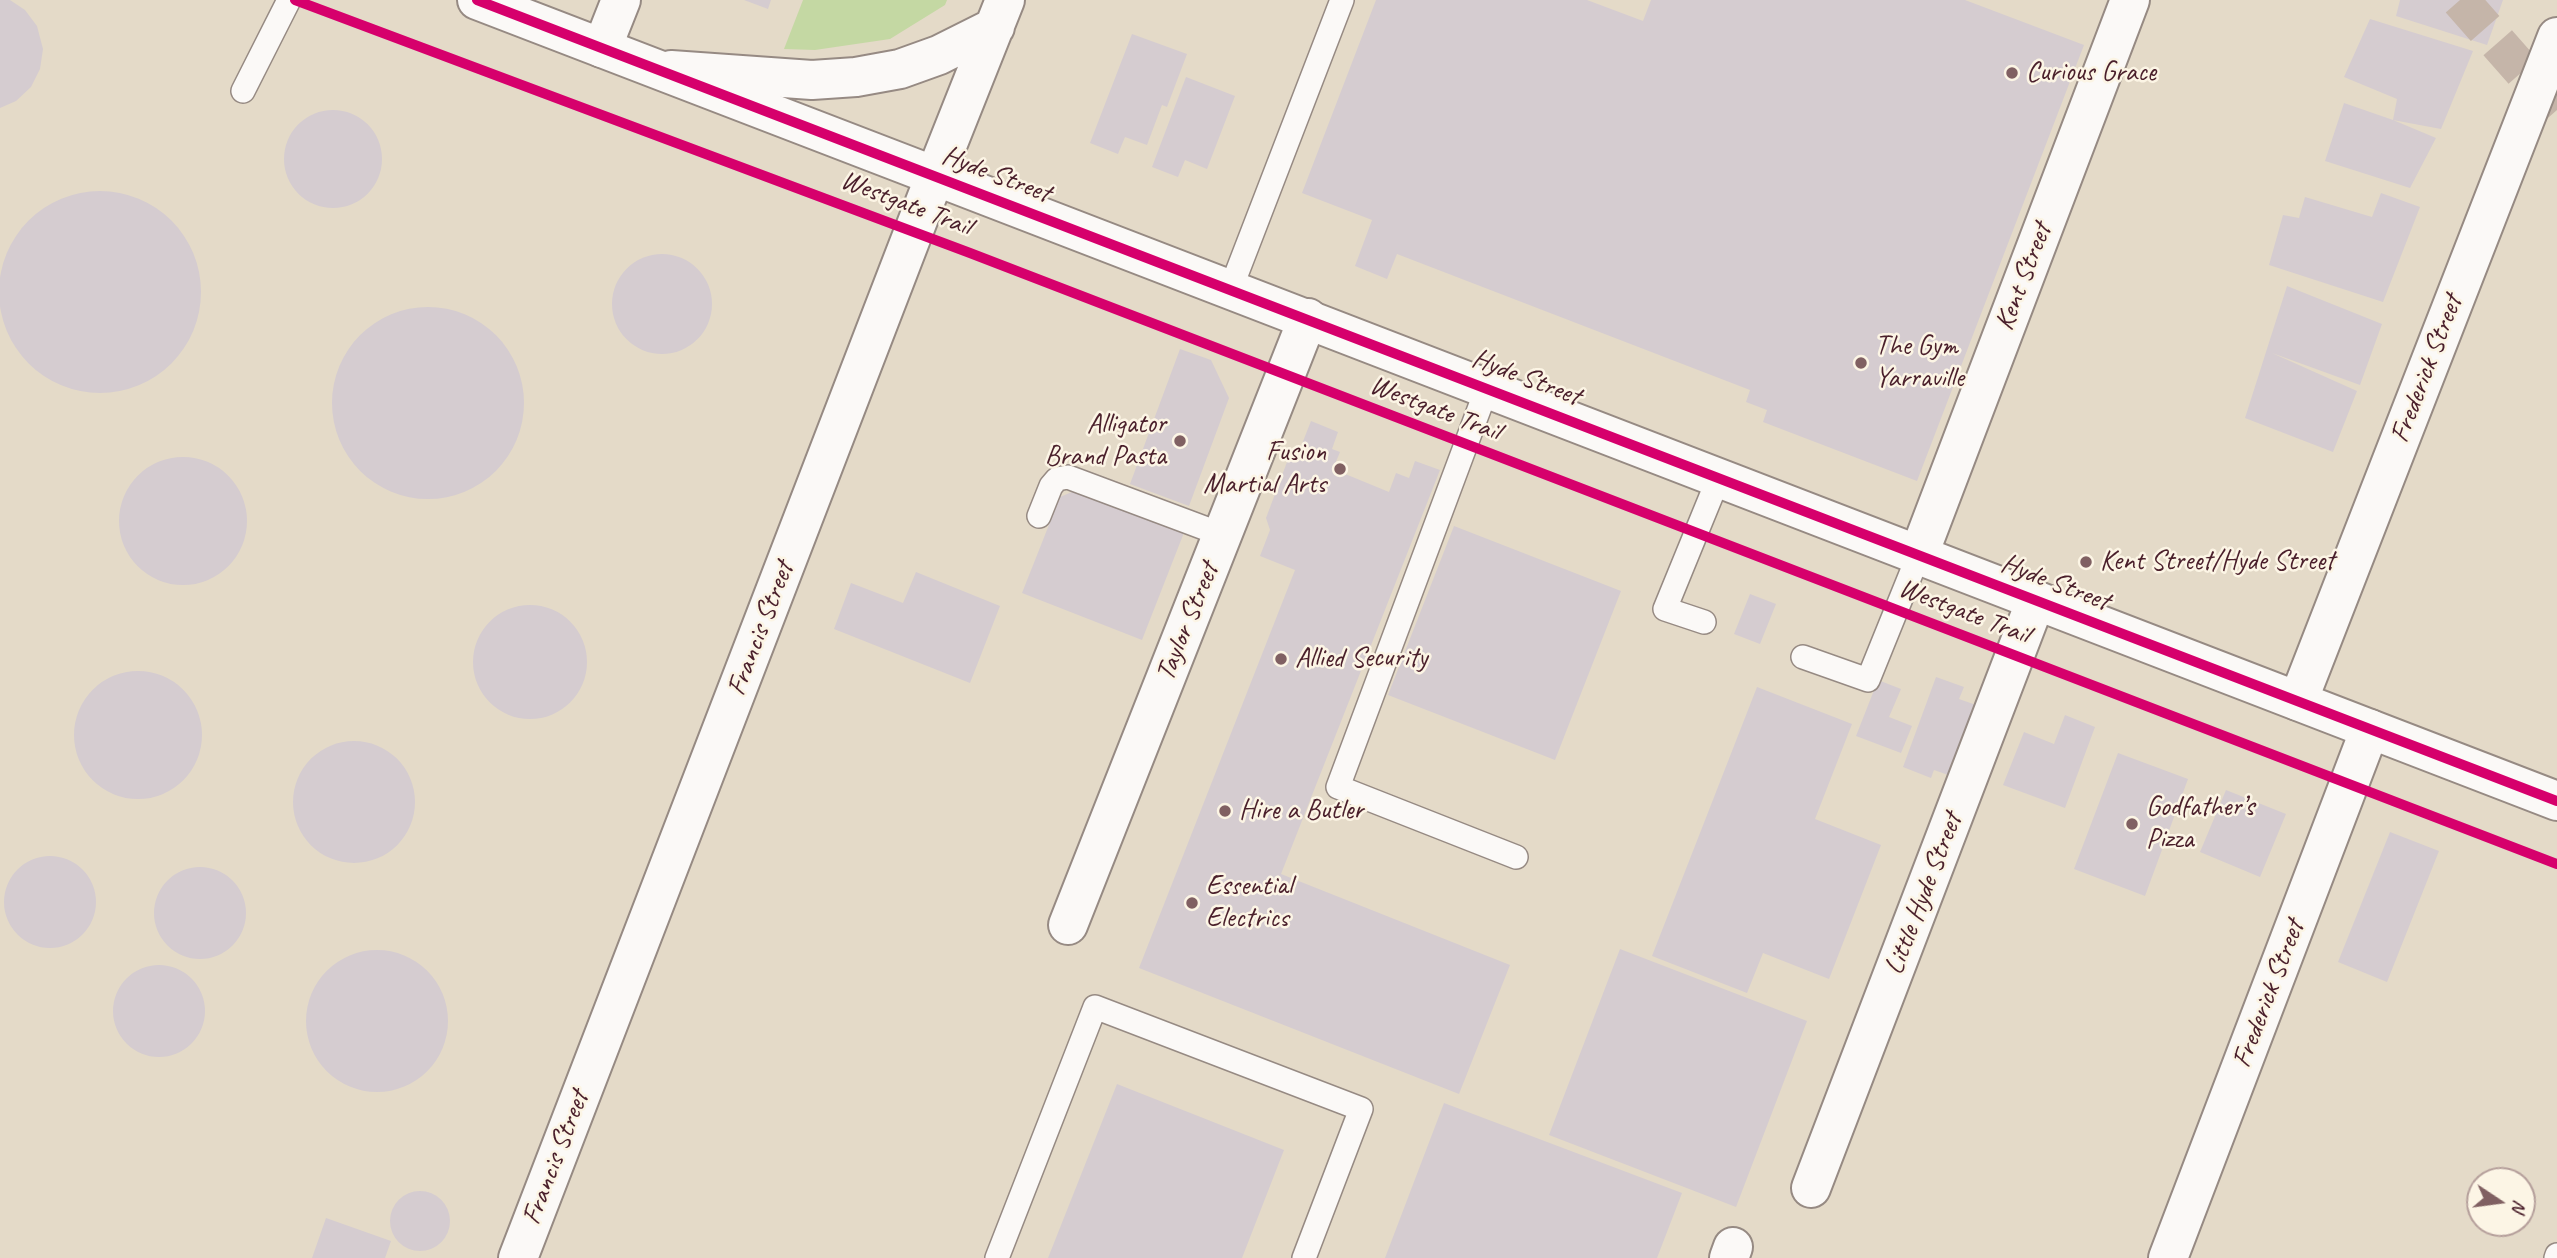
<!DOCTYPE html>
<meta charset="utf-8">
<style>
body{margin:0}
#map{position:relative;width:2557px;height:1258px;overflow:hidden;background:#e4dac8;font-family:Caveat,sans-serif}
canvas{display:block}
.north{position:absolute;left:2466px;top:1167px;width:70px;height:70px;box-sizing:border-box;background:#fcf5e5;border:2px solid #b59f9b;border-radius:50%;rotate:103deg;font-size:19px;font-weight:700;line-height:28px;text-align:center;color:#4a1f2b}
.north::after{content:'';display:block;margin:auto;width:24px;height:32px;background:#806062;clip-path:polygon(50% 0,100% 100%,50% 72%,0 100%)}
</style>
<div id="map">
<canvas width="2557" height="1258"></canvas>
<div class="north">N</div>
</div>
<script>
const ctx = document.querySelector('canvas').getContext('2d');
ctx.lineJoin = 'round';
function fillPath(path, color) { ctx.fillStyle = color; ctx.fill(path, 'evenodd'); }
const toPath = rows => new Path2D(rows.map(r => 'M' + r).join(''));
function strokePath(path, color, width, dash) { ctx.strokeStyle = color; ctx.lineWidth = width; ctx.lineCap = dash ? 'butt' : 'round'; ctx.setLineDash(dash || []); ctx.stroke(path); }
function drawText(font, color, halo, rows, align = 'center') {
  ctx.font = font + ' Caveat,sans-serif'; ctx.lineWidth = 5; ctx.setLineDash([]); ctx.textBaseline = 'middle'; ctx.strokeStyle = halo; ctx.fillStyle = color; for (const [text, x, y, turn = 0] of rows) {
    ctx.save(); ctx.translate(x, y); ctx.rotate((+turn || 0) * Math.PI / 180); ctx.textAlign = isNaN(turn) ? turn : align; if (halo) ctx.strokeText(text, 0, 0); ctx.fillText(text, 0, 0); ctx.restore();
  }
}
fillPath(toPath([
 [803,0,947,0,945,5,890,39,815,50,784,49]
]), '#c4d8a3');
fillPath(toPath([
 [0,0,10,0,25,10,37,26,43,49,40,69,31,87,16,101,0,108],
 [744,0,771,0,768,9],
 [1376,0,1587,0,1643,21,1651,0,1965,0,2084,45,1917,481,1763,422,1767,410,1746,402,1750,390,1397,254,1387,279,1355,266,1372,220,1302,193],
 [2400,0,2503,0,2487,45,2396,16],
 [2370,19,2473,51,2441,129,2393,120,2436,138,2410,188,2325,161,2344,103,2393,120,2397,99,2344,77],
 [1132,34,1187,54,1167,107,1162,105,1147,145,1125,137,1118,154,1090,143],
 [1186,77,1235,96,1207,169,1185,160,1178,177,1152,167],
 '284 159a49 49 0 1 1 98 0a49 49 0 1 1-98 0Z',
 '-1 292a101 101 0 1 1 202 0a101 101 0 1 1-202 0Z',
 [2381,193,2420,207,2383,302,2269,265,2283,215,2299,218,2305,197,2372,217],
 '612 304a50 50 0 1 1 100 0a50 50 0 1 1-100 0Z',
 [2287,286,2382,324,2360,385,2272,353,2357,391,2333,452,2245,418],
 '332 403a96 96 0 1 1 192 0a96 96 0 1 1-192 0Z',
 [1180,349,1211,360,1229,398,1189,506,1130,484],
 [1311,421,1338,432,1332,449,1340,452,1333,469,1389,492,1396,473,1409,478,1415,461,1440,470,1281,874,1510,965,1459,1094,1139,968,1295,570,1260,556,1270,530,1266,518,1290,454,1300,449],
 '119 521a64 64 0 1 1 128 0a64 64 0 1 1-128 0Z',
 [1079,489,1185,530,1142,640,1022,593,1060,497],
 [1454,526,1621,591,1555,760,1388,695],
 [916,572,1000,606,970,683,834,629,851,583,903,603],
 [1750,594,1776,604,1760,644,1734,634],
 '473 662a57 57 0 1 1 114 0a57 57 0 1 1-114 0Z',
 '74 735a64 64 0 1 1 128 0a64 64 0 1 1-128 0Z',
 [1936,677,1964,687,1959,699,1976,705,1951,776,1934,770,1931,778,1903,767],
 [1878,680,1901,689,1889,717,1912,726,1901,753,1856,736],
 [1757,687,1852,724,1815,819,1881,845,1829,979,1763,953,1747,993,1652,956],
 [2065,715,2095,727,2065,808,2003,785,2024,732,2054,744],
 '293 802a61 61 0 1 1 122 0a61 61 0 1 1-122 0Z',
 [2118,753,2188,779,2145,896,2074,869],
 [2226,790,2286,814,2260,877,2200,852],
 [2390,832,2439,851,2387,982,2338,962],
 '4 902a46 46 0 1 1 92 0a46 46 0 1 1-92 0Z',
 '154 913a46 46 0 1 1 92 0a46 46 0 1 1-92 0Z',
 [1620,949,1807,1021,1736,1207,1549,1135],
 '306 1021a71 71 0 1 1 142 0a71 71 0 1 1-142 0Z',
 '113 1011a46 46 0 1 1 92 0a46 46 0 1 1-92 0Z',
 [1117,1084,1284,1150,1242,1258,1048,1258],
 [1444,1103,1682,1193,1657,1258,1385,1258],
 '390 1221a30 30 0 1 1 60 0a30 30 0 1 1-60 0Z',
 [326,1218,391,1241,385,1258,312,1258]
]), '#d5ccd0');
strokePath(toPath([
 [2460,0,2557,110]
]), '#c5b5a9', 38, [38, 19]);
const service = toPath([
 [243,91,289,0],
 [1231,288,1342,0],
 [1487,388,1338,787,1516,857],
 [1039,516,1051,486,1057,479,1068,477,1223,535],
 [1704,622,1665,609,1719,477],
 [1803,657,1868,680,1919,554],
 [997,1258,1095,1007,1361,1109,1304,1258],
 [2556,1258,2557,1255]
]);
const minor = toPath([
 [602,48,621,0],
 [1919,554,2130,0],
 [2298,701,2557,37],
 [1068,925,1308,318],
 [1811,1188,2036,600],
 [1729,1258,1733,1247],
 [2168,1258,2370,729]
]);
const tertiary = toPath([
 [935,176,2557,801]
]);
const secondary = toPath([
 [671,70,812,80,856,77,900,69,939,55,995,27],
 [935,176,1005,0]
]);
const primary = toPath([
 [477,0,935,176,518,1258]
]);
strokePath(service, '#968a83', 26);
strokePath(minor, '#968a83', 42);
strokePath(tertiary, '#968a83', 42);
strokePath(secondary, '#968a83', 42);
strokePath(primary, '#968a83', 42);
strokePath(service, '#fbf9f7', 23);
strokePath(minor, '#fbf9f7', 38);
strokePath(tertiary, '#fbf9f7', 38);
strokePath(secondary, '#fbf9f7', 38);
strokePath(primary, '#fbf9f7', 38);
strokePath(toPath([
 [295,0,970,253,2557,864],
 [477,0,2557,801]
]), '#d6006c', 10);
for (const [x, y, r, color] of [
 [2012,73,7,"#806062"],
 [1861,363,7,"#806062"],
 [1180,441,7,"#806062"],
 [1340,469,7,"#806062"],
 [2086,562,7,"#806062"],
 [1281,659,7,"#806062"],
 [1225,811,7,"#806062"],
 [2132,824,7,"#806062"],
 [1192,903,7,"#806062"]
]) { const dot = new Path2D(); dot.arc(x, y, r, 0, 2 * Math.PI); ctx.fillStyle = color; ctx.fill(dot); strokePath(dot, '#fcf5e5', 2.5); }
drawText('28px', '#4a1f2b', '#fcf5e5', [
 ["Curious Grace",2026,73],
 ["The Gym",1875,347],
 ["Yarraville",1875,379],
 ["Alligator",1166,425,"right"],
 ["Brand Pasta",1166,457,"right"],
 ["Fusion",1326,453,"right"],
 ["Martial Arts",1326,485,"right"],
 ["Kent Street/Hyde Street",2100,562],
 ["Allied Security",1295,659],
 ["Godfather’s",2146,808],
 ["Pizza",2146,840],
 ["Hire a Butler",1239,811],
 ["Essential",1206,887],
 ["Electrics",1206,919]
], 'left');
drawText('28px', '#4a1f2b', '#fcf5e5', [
 ["Hyde Street",996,175,21],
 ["Westgate Trail",906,204,21],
 ["Kent Street",2024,277,-69],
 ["Frederick Street",2427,369,-69],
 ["Hyde Street",1526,378,21],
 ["Westgate Trail",1435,409,21],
 ["Hyde Street",2055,583,21],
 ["Westgate Trail",1964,612,21],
 ["Taylor Street",1188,622,-68],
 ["Francis Street",761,629,-69],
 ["Little Hyde Street",1924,894,-69],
 ["Frederick Street",2269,994,-69],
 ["Francis Street",556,1158,-69]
]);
</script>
